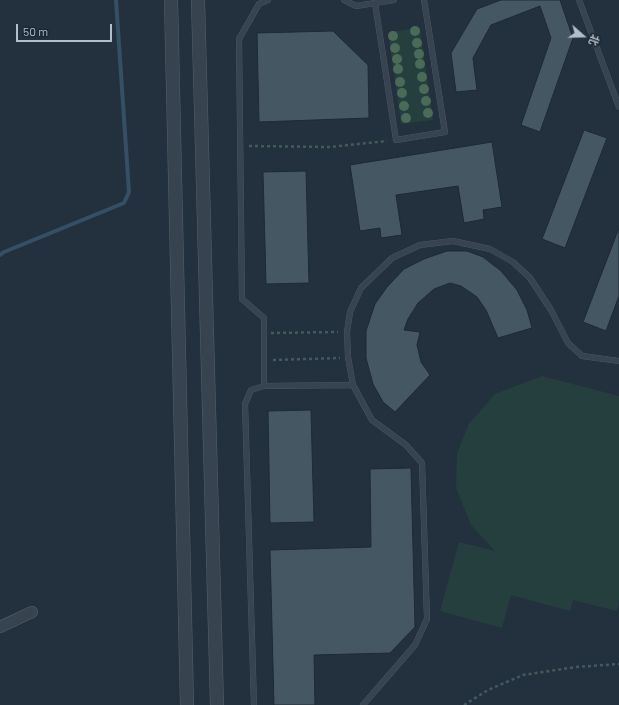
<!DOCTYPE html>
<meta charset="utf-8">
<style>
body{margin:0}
#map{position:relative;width:619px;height:705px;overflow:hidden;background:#23313e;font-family:Barlow,"Noto Sans SC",sans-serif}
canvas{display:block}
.north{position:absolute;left:563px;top:16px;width:40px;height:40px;-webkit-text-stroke:3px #1c2833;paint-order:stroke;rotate:110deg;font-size:11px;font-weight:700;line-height:16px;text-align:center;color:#b2bec9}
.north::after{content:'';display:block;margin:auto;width:14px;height:18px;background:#b2bec9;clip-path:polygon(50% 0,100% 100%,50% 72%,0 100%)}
.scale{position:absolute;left:16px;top:24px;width:96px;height:18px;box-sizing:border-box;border:2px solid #b2bec9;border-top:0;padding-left:5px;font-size:12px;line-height:14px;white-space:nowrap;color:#b2bec9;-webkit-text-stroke:3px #1c2833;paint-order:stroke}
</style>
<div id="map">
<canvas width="619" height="705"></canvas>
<div class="north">北</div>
<div class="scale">50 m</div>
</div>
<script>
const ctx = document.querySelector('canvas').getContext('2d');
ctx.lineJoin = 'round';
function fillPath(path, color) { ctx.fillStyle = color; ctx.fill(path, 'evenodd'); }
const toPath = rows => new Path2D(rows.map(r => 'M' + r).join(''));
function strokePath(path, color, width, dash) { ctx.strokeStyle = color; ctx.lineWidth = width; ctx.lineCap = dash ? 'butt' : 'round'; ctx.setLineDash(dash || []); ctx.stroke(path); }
fillPath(toPath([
 [420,28,433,120,401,124,388,32],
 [542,376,619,396,619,603,617,611,573,600,570,611,511,595,502,628,440,611,459,542,495,551,471,525,456,488,457,453,469,424,495,394]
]), '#253f3f');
strokePath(toPath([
 [0,255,4,252,124,203,129,192,116,0]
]), '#354f65', 4);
const building = toPath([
 [501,0,560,0,573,38,540,132,521,125,551,38,540,6,491,25,473,58,477,90,456,92,451,53,477,9,501,0],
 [333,31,368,65,369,118,259,122,257,33,333,31],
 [584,130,607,138,565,248,542,239,584,130],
 [492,142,502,207,483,210,484,219,464,223,458,186,396,195,402,235,381,238,380,228,360,231,350,165,492,142],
 [306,171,309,283,266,284,263,172,306,171],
 [619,228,619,296,606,331,583,322,619,228],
 [447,251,467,251,483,257,501,271,517,290,527,310,532,328,498,338,486,310,477,297,461,286,450,283,434,289,418,303,408,319,404,330,420,332,417,345,421,362,430,375,395,412,383,402,373,384,366,358,366,331,375,304,387,287,404,269,424,259,447,251],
 [311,410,314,522,270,523,268,411,311,410],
 [411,468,415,627,390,653,314,655,315,705,274,705,270,550,371,547,370,469,411,468]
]);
fillPath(building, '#465764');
strokePath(building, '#1e2a35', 1);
const service = toPath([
 [344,0,356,6,394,0],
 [579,0,619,107],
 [375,3,396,140,445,132,424,0],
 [264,386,353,385],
 [254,705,245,404,251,390,264,386,264,318,242,299,239,39,259,4,268,0],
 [363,705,415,645,427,619,422,463,406,445,372,420,353,385,348,357,347,332,350,312,361,288,392,258,420,245,453,241,490,249,513,262,530,278,551,310,568,343,582,356,619,361]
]);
const minor = toPath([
 [0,627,32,612]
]);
const tertiary = toPath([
 [171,0,187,705],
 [198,0,217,705]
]);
strokePath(service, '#55616c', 6);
strokePath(minor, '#55616c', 12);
strokePath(tertiary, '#55616c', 14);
strokePath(toPath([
 [249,146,330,147,387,141],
 [271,333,338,332],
 [273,360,340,358],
 [464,705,488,690,523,675,576,667,619,664]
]), '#435b5b', 2.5, [3, 3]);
strokePath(service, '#37434e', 5.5);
strokePath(minor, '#37434e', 11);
strokePath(tertiary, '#37434e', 13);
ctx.fillStyle = '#4a6b58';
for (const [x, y] of [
 [415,31],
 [393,36],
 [417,43],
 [395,48],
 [419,54],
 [397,59],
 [420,64],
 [398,69],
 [422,77],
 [400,82],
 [424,89],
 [402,93],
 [426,101],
 [404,106],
 [428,113],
 [406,118]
]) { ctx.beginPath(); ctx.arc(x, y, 5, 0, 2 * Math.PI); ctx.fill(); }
</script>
